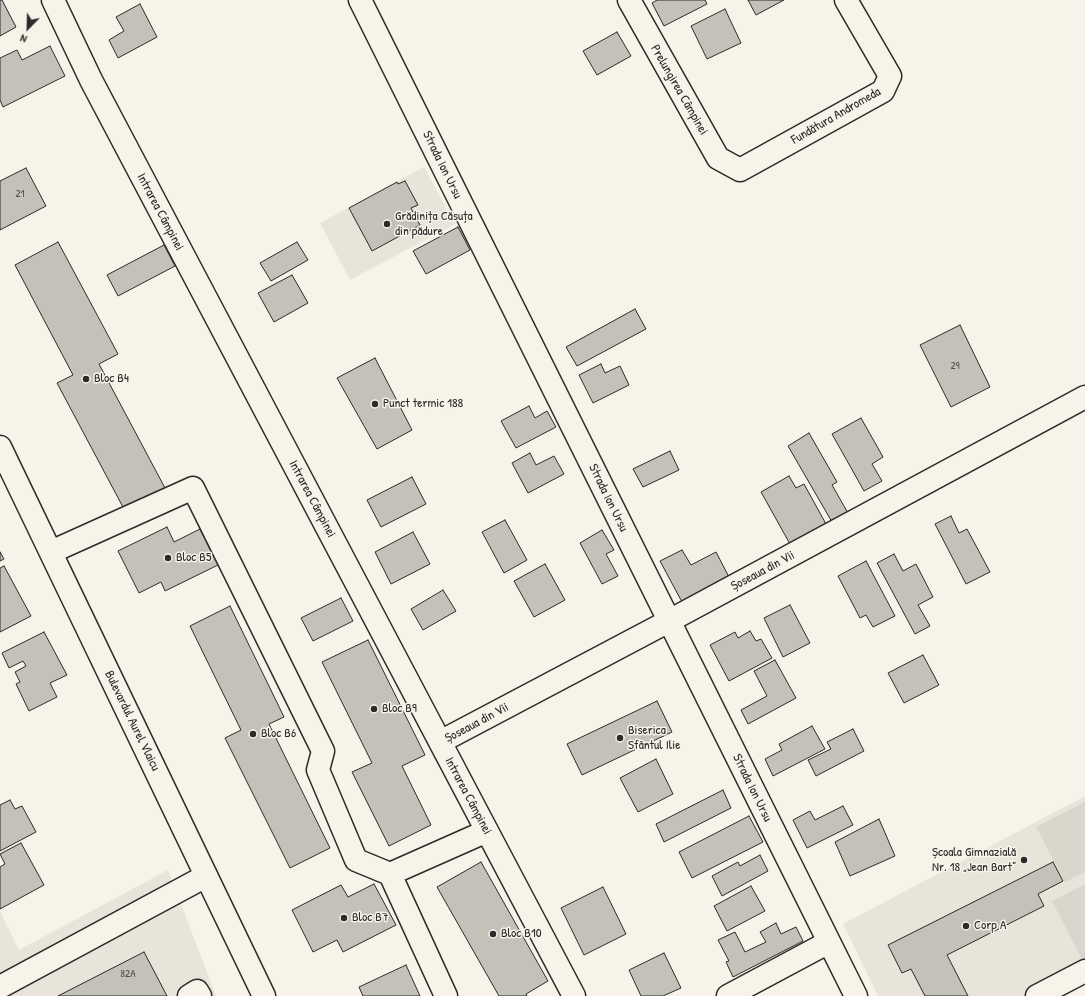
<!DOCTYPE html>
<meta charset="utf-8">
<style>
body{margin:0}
#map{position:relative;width:1085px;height:996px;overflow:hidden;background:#f7f3e8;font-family:"Patrick Hand",sans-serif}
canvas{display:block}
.north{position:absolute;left:8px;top:8px;width:40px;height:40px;-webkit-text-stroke:3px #f7f3e8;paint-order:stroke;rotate:203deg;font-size:11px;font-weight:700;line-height:16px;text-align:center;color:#2b2b2b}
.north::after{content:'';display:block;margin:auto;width:14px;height:18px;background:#2b2b2b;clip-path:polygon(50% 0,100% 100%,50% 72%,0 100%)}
</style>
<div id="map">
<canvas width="1085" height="996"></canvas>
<div class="north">N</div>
</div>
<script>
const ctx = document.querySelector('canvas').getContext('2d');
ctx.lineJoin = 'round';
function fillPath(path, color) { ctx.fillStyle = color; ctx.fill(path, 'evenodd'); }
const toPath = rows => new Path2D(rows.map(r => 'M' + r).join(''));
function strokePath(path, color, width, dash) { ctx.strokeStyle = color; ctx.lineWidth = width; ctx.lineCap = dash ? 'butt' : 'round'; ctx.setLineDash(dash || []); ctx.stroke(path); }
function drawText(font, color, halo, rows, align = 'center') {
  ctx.font = font + ' "Patrick Hand",sans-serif'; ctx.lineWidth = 3; ctx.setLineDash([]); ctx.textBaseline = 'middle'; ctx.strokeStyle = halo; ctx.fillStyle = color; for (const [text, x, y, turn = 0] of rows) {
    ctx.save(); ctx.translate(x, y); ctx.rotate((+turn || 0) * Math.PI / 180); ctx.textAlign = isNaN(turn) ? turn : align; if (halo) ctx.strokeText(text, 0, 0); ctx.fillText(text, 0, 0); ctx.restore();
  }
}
fillPath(toPath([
 [424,167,455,224,350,280,320,223],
 [1085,796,1085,966,1025,996,878,996,843,924],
 [168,870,216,996,0,996,0,911,19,950]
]), '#e8e4da');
fillPath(toPath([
 [1085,802,1085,872,1065,882,1036,827],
 [1085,884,1085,965,1052,901]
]), '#dad6cc');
const building = toPath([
 [0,0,2,0,16,27,0,36,0,0],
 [657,0,705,0,707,4,664,26,652,3,657,0],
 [748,0,784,0,756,15,748,0],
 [140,4,157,37,118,58,109,40,124,31,116,17,140,4],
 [725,9,741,43,707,59,691,26,725,9],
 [617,32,631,56,597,75,583,51,617,32],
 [50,46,65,76,3,107,0,100,0,58,17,50,22,60,50,46],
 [26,168,46,206,0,230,0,181,26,168],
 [405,181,418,205,411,208,413,212,415,211,419,218,417,220,420,225,372,251,349,208,397,182,398,184,405,181],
 [458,227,470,250,426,274,413,251,458,227],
 [58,242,118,354,99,364,165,488,124,509,57,383,73,375,15,265,58,242],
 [297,242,308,260,271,281,260,263,297,242],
 [164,245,175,266,118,296,107,275,164,245],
 [292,275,308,303,274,322,258,293,292,275],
 [635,309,646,329,577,366,566,347,635,309],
 [960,325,990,387,951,407,920,345,960,325],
 [375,358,412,430,377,449,337,378,375,358],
 [601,364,605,373,620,366,629,385,593,403,579,375,601,364],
 [529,406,535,418,547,411,556,427,516,448,501,421,529,406],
 [861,418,883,457,872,464,882,481,864,491,832,434,861,418],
 [809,433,837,482,832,485,848,513,832,522,788,446,809,433],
 [670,451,679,470,643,487,633,469,670,451],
 [530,453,536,465,554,456,564,474,528,493,512,463,530,453],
 [789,476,796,488,804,484,826,524,790,544,761,492,789,476],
 [412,477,426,504,381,527,367,500,412,477],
 [951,516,959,533,967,529,990,572,966,584,935,524,951,516],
 [505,520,527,560,504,573,482,532,505,520],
 [167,527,174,542,200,529,218,565,165,591,161,582,139,593,118,551,167,527],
 [602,530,614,550,606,554,618,576,602,584,580,543,602,530],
 [413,532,430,564,391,584,375,552,413,532],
 [682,550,691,565,716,552,729,577,682,602,660,561,682,550],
 [0,552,4,559,0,561,0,552],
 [894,554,903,571,916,564,933,597,918,605,930,626,915,634,877,563,894,554],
 [866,561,895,616,873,627,866,615,860,618,838,576,866,561],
 [545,564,565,600,534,617,514,581,545,564],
 [4,566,31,616,0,632,0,568,4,566],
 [443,590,456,611,423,630,411,609,443,590],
 [341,598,353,621,313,641,301,618,341,598],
 [790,605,810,643,783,657,764,618,790,605],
 [230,606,284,717,269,724,330,848,290,868,225,738,241,730,190,626,230,606],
 [750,631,756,641,761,639,772,658,729,681,710,645,735,632,738,638,750,631],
 [44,632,67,675,50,683,57,697,29,711,16,684,20,682,15,672,26,666,23,661,9,668,2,653,44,632],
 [368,640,425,755,402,766,431,825,389,846,352,772,372,763,322,662,368,640],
 [923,655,939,685,904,703,888,673,923,655],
 [775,660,796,698,748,724,741,710,767,696,754,671,775,660],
 [657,701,672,732,582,775,567,744,657,701],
 [812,726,825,749,773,776,765,759,782,750,779,744,812,726],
 [853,729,864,751,816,776,808,760,831,749,827,742,853,729],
 [656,759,673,794,638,812,620,778,656,759],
 [723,790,731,808,664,842,656,824,723,790],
 [10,800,15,809,22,806,36,832,0,851,0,805,10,800],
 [843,806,853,825,807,848,793,820,810,811,815,820,843,806],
 [749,816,763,842,692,878,679,852,749,816],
 [879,819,895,856,850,876,835,842,879,819],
 [21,843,44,885,0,909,0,867,5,864,0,854,21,843],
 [760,855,768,871,722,896,712,876,738,862,740,866,760,855],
 [481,862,548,981,526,994,527,996,499,996,437,887,481,862],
 [1053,862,1063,881,1038,894,1044,906,947,955,968,996,925,996,911,969,902,973,888,945,1053,862],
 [374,884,396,925,343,952,337,940,313,952,292,910,341,885,348,897,374,884],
 [751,886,765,911,727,931,714,906,751,886],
 [603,887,626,934,584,955,561,908,603,887],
 [776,923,781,934,796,927,803,941,733,977,726,962,729,961,718,940,735,932,745,952,766,942,760,932,776,923],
 [144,952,167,996,58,996,144,952],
 [664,953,681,988,663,996,641,996,629,970,664,953],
 [406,965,420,996,363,996,359,987,406,965]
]);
fillPath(building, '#c4c1b9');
strokePath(building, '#2b2b2b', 1);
const minor = toPath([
 [53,0,91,80,574,996],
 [360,0,856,996],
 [629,0,718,158,740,170,883,91,890,76,846,0],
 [51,552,193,488,323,751,318,770,356,860,390,874,487,831],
 [440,742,669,621,1085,397],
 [390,874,446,996],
 [0,987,206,876],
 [189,996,197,991,200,996],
 [728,996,829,942],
 [1037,996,1085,971]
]);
const major = toPath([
 [0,447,264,996]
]);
strokePath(minor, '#2b2b2b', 25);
strokePath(major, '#2b2b2b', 25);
strokePath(minor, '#f7f3e8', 22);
strokePath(major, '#f7f3e8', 22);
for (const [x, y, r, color] of [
 [387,224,4,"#2b2b2b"],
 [86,379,4,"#2b2b2b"],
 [375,404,4,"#2b2b2b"],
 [168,558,4,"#2b2b2b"],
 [374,709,4,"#2b2b2b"],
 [253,734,4,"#2b2b2b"],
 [620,738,4,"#2b2b2b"],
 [1024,860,4,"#2b2b2b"],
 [344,918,4,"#2b2b2b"],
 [966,926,4,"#2b2b2b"],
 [493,934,4,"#2b2b2b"]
]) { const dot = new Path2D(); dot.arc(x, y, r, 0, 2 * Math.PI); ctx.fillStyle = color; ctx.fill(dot); strokePath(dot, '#f7f3e8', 1.5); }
drawText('11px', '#51504e', null, [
 ["21",20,194],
 ["29",955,366],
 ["82A",128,974]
]);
drawText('13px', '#2b2b2b', '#f7f3e8', [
 ["Prelungirea Câmpinei",679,90,60],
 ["Fundătura Andromeda",836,116,-30],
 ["Strada Ion Ursu",442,165,64],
 ["Intrarea Câmpinei",160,212,62],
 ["Strada Ion Ursu",608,498,64],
 ["Intrarea Câmpinei",312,499,62],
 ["Șoseaua din Vii",763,571,-28],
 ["Bulevardul Aurel Vlaicu",132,721,64],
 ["Șoseaua din Vii",477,723,-28],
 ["Strada Ion Ursu",752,788,64],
 ["Intrarea Câmpinei",468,796,62]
]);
drawText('13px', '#2b2b2b', '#f7f3e8', [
 ["Grădinița Căsuța",395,217],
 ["din pădure",395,232],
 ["Bloc B4",94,379],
 ["Punct termic 188",383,404],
 ["Bloc B5",176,558],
 ["Bloc B9",382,709],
 ["Biserica",628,731],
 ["Sfântul Ilie",628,746],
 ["Bloc B6",261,734],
 ["Școala Gimnazială",1016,853,"right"],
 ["Nr. 18 „Jean Bart”",1016,868,"right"],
 ["Bloc B7",352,918],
 ["Corp A",974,926],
 ["Bloc B10",501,934]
], 'left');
</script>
